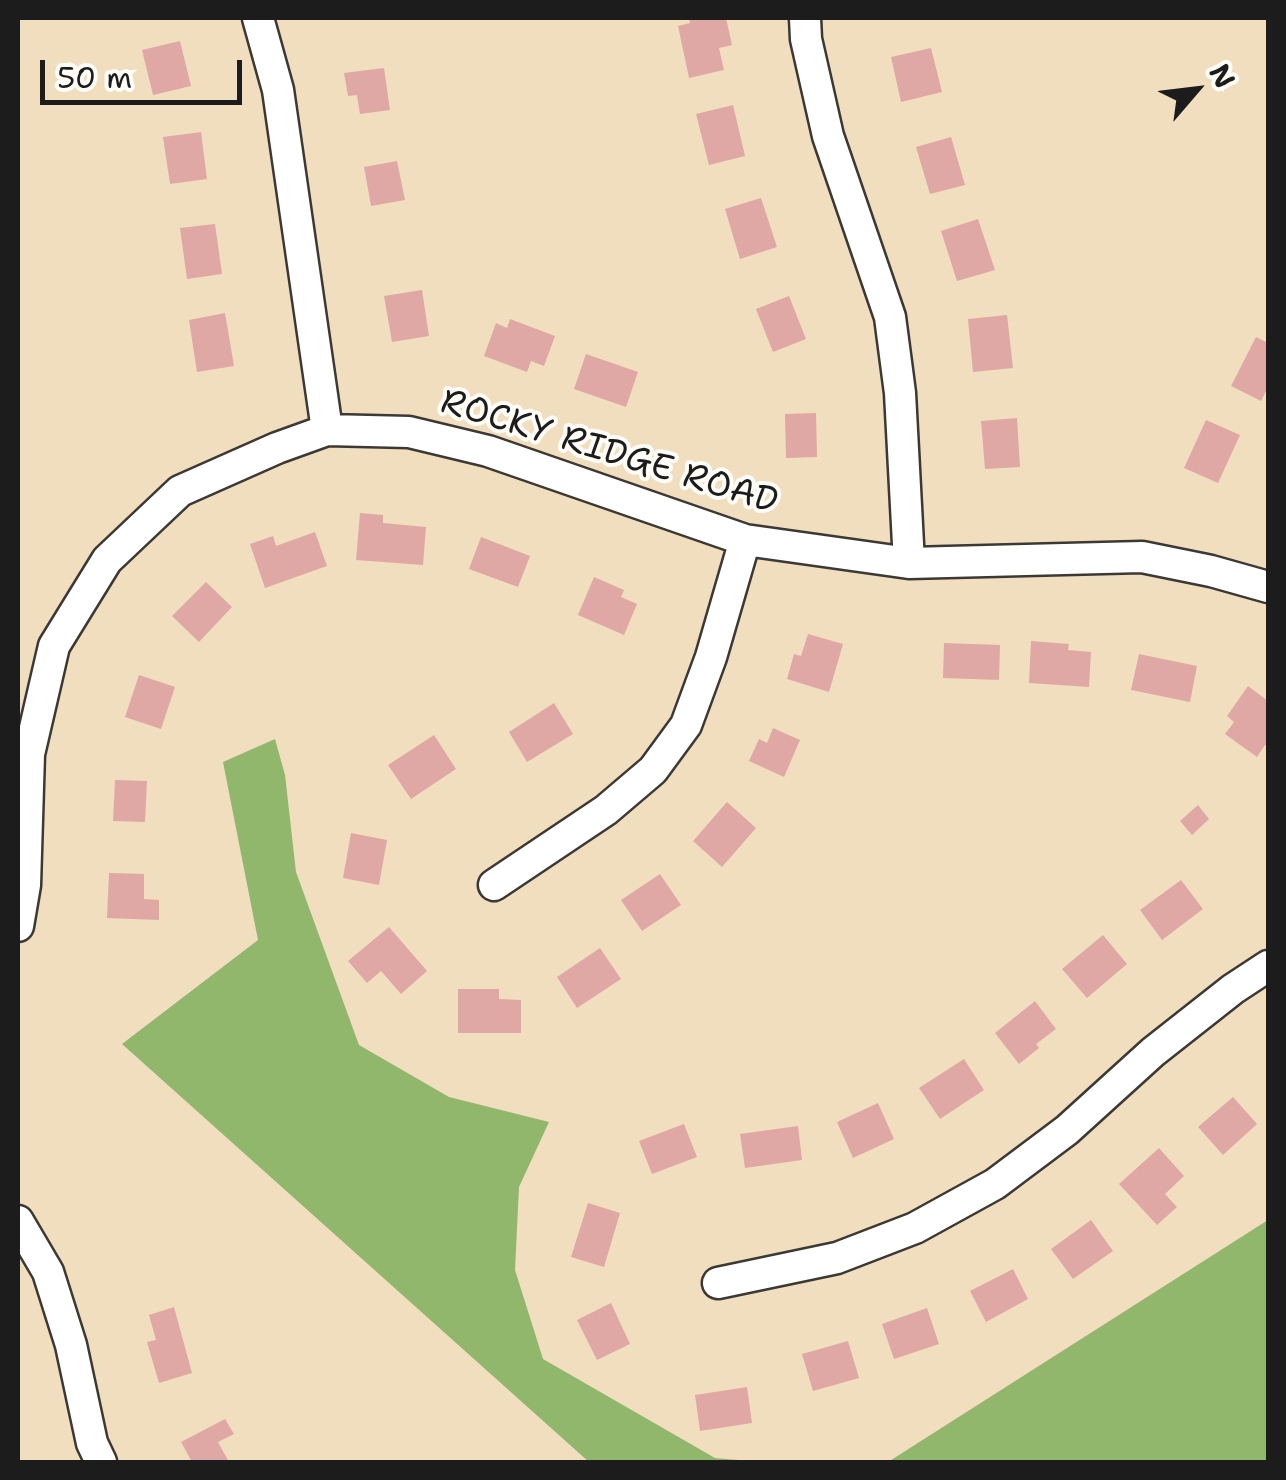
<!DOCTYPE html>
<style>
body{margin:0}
#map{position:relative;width:1286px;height:1480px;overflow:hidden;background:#f1debf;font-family:"Shantell Sans",sans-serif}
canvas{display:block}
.frame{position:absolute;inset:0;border:20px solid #1c1c1c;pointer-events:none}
.north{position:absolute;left:1146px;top:40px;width:100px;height:100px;-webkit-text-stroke:8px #fdfcf7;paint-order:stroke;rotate:62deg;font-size:28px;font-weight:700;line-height:40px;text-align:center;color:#1c1c1c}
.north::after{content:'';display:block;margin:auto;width:35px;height:45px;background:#1c1c1c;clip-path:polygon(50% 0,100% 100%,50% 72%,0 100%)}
.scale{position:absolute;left:40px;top:60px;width:202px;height:45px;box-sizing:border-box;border:5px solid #1c1c1c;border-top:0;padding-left:12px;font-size:30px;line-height:35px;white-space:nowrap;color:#1c1c1c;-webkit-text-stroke:8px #fdfcf7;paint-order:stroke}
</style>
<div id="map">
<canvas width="1286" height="1480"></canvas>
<div class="frame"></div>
<div class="north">N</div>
<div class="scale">50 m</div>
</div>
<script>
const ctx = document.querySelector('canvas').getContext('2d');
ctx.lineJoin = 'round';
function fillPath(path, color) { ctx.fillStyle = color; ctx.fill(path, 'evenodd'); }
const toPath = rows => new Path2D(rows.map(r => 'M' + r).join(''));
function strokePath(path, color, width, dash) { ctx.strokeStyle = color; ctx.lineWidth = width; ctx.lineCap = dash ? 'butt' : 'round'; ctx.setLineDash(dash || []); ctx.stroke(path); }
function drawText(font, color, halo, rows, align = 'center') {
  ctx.font = font + ' "Shantell Sans",sans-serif'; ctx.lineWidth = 8; ctx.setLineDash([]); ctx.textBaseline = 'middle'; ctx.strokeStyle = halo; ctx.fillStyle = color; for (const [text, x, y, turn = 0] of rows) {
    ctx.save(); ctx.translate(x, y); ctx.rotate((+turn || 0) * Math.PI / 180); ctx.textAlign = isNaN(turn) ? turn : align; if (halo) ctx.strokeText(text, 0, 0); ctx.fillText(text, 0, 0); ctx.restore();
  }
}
fillPath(toPath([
 [275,739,285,775,296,872,359,1045,449,1097,549,1122,519,1187,515,1270,543,1359,715,1458,762,1462,589,1462,122,1044,258,940,223,762],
 [1268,1220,1268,1462,888,1462]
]), '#91b76c');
fillPath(toPath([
 [689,18,726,18,732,45,719,48,724,70,689,78,678,26,690,23],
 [180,41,191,86,153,95,142,50],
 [931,48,942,92,901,102,891,57],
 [384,68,390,110,360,114,357,95,348,96,344,73],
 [733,105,745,156,709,165,696,114],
 [201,132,207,179,170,184,163,137],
 [951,137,965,185,930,194,916,147],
 [397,161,405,200,371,206,364,167],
 [761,198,777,247,740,259,725,209],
 [978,219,995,270,957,281,941,231],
 [215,224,222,274,187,279,180,228],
 [422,290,429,336,392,342,384,296],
 [789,296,806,339,773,352,756,309],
 [225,313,234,366,197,372,189,320],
 [1007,315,1013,368,973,372,968,319],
 [510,319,555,336,544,366,531,361,527,372,484,356,496,323,507,328],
 [1256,337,1268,343,1268,387,1261,401,1231,386],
 [586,354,638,372,626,407,574,389],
 [816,413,817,457,786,458,785,414],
 [1017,418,1020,467,985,469,981,421],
 [1206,420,1240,435,1218,483,1184,468],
 [360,513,383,515,383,523,426,527,423,565,356,560],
 [315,532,327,566,265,588,250,544,273,536,276,546],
 [481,537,530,556,518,587,469,569],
 [594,577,624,590,621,597,637,604,624,635,578,615],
 [206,582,232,607,199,642,172,616],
 [808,634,843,644,829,692,787,679,794,654,801,656],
 [1031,641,1069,644,1068,650,1091,652,1089,687,1029,683],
 [944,643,1000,645,999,680,943,678],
 [1139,654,1197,666,1190,702,1131,690],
 [139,675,175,687,161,729,125,717],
 [1248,686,1268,701,1268,748,1265,745,1257,757,1225,734,1234,722,1227,716],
 [554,703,573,734,527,762,509,732],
 [773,728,800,740,784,777,749,761,759,739,767,743],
 [434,735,456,769,411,799,388,765],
 [115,780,147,781,145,822,113,821],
 [727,802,756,828,722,867,693,841],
 [1198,805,1209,819,1192,835,1180,821],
 [351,833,387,840,379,885,343,878],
 [109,873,144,874,144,899,159,900,159,920,107,918],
 [660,874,681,905,642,931,621,900],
 [1181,880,1203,909,1162,940,1140,910],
 [389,927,427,971,401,994,381,971,367,983,348,961],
 [1103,935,1127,964,1087,998,1062,969],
 [600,948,621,979,577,1008,557,977],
 [458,989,499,989,499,999,521,1000,521,1033,458,1033],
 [1035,1001,1056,1029,1036,1044,1039,1048,1019,1064,995,1033],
 [964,1059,984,1090,940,1119,919,1088],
 [1233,1097,1257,1124,1223,1155,1198,1127],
 [878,1103,894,1139,853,1158,837,1122],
 [684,1124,697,1157,652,1174,639,1141],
 [798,1126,802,1160,745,1168,740,1134],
 [1159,1148,1184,1176,1165,1194,1177,1207,1157,1225,1119,1184],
 [588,1203,620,1213,604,1267,571,1257],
 [1091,1220,1113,1251,1073,1279,1051,1249],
 [1013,1269,1028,1299,986,1322,970,1291],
 [611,1303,630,1344,597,1360,577,1320],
 [174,1307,192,1373,159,1383,147,1342,156,1340,149,1315],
 [927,1308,939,1344,894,1359,882,1324],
 [848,1341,859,1378,813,1391,802,1354],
 [747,1387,752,1423,700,1431,695,1395],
 [225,1419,234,1434,218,1442,229,1462,192,1462,181,1442]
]), '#dfa8a5');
const minor = toPath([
 [258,18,278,90,327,430],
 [805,18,806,39,828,136,890,317,900,393,909,563],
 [494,885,606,810,653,770,686,725,711,657,745,540],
 [18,926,25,885,29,754,54,646,107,560,180,491,277,448,327,430,409,432,488,451,745,540,909,563,1142,557,1211,571,1268,587],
 [18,1221,48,1272,71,1345,92,1443,101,1462],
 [718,1283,837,1258,915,1228,995,1184,1067,1130,1153,1052,1233,989,1268,966]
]);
strokePath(minor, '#3c3934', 35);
strokePath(minor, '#fff', 30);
drawText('35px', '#1c1c1c', '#fdfcf7', [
 ["ROCKY RIDGE ROAD",609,453,17]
]);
</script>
